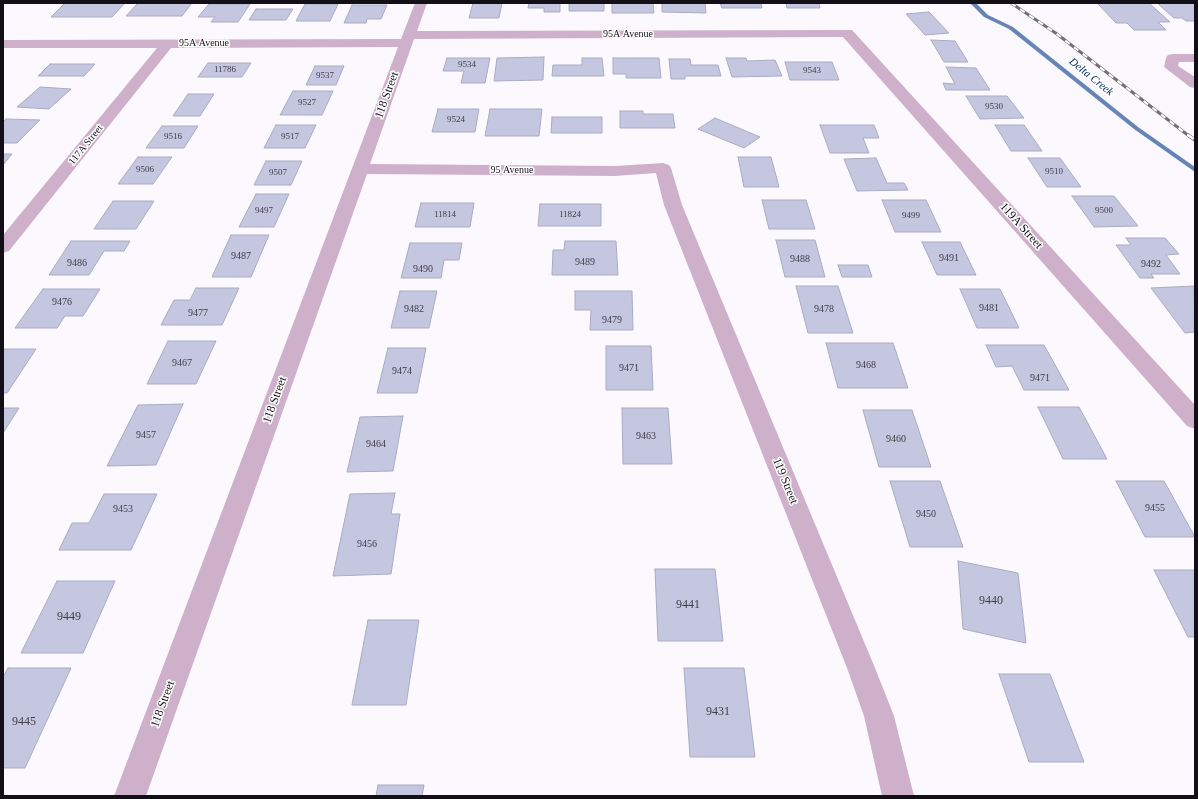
<!DOCTYPE html>
<style>
body{margin:0}
#map{position:relative;width:1198px;height:799px;overflow:hidden;background:#fcf9fe;font-family:"Times New Roman",serif}
canvas{display:block}
.frame{position:absolute;inset:0;border:4px solid #130f17;pointer-events:none}
</style>
<div id="map">
<canvas width="1198" height="799"></canvas>
<div class="frame"></div>
</div>
<script>
const ctx = document.querySelector('canvas').getContext('2d');
ctx.lineJoin = 'round';
const toPath = rows => new Path2D(rows.map(r => 'M' + r).join(''));
function fillPath(path, color) { ctx.fillStyle = color; ctx.fill(path, 'evenodd'); }
function strokePath(path, color, width, dash) { ctx.strokeStyle = color; ctx.lineWidth = width; ctx.lineCap = dash ? 'butt' : 'round'; ctx.setLineDash(dash || []); ctx.stroke(path); }
function drawText(font, color, halo, rows, align = 'center') {
  ctx.font = font + ' "Times New Roman",serif'; ctx.lineWidth = 3; ctx.setLineDash([]); ctx.textBaseline = 'middle'; ctx.strokeStyle = halo; ctx.fillStyle = color; for (const [text, x, y, turn = 0] of rows) {
    ctx.save(); ctx.translate(x, y); ctx.rotate((+turn || 0) * Math.PI / 180); ctx.textAlign = isNaN(turn) ? turn : align; if (halo) ctx.strokeText(text, 0, 0); ctx.fillText(text, 0, 0); ctx.restore();
  }
}
fillPath(toPath([
 [970,3,976,3,988,15,1013,27,1138,127,1195,167,1195,172,1134,129,1009,29,984,17,970,3]
]), '#6585b7');
const building = toPath([
 [65,3,125,3,112,17,51,17,65,3],
 [138,3,192,3,182,16,126,16,138,3],
 [473,3,502,3,499,18,469,18,473,3],
 [529,3,560,3,560,12,544,12,544,8,528,8,529,3],
 [569,3,604,3,604,11,569,11,569,3],
 [612,3,653,3,654,13,612,13,612,3],
 [662,3,705,3,706,13,662,12,662,3],
 [720,3,761,3,762,8,722,8,720,3],
 [786,3,819,3,820,8,787,8,786,3],
 [1097,3,1149,3,1170,22,1158,22,1166,30,1134,30,1127,23,1116,23,1097,3],
 [1157,3,1195,3,1195,21,1186,21,1182,18,1174,18,1157,3],
 [209,4,250,4,238,22,211,22,215,17,198,17,209,4],
 [305,4,338,4,330,21,296,21,305,4],
 [352,5,387,5,381,19,367,19,366,23,344,23,352,5],
 [256,9,293,9,286,20,249,20,256,9],
 [929,12,949,33,925,35,906,14,929,12],
 [931,40,955,41,968,62,944,62,931,40],
 [544,57,543,80,494,81,497,58,544,57],
 [447,58,490,58,485,83,461,83,464,71,443,71,447,58],
 [582,58,602,58,604,76,552,76,553,65,582,65,582,58],
 [613,58,659,58,661,78,626,78,626,74,613,74,613,58],
 [726,58,746,58,747,61,775,60,782,76,732,77,726,58],
 [669,59,690,59,691,65,718,65,721,76,685,76,685,79,671,79,669,59],
 [785,62,832,62,839,80,790,80,785,62],
 [208,63,251,63,242,77,198,77,208,63],
 [50,64,95,64,84,76,38,76,50,64],
 [315,66,344,66,336,85,306,85,315,66],
 [946,67,976,68,990,90,946,90,943,83,955,84,946,67],
 [40,87,71,89,49,109,17,107,40,87],
 [293,91,333,91,322,115,280,115,293,91],
 [188,94,214,94,200,116,173,116,188,94],
 [966,96,1007,96,1024,118,980,119,966,96],
 [438,109,479,109,475,132,432,132,438,109],
 [490,109,542,109,539,136,485,136,490,109],
 [620,111,643,111,643,114,673,114,675,128,620,128,620,111],
 [552,117,602,117,602,133,551,133,552,117],
 [715,118,760,137,744,148,698,129,715,118],
 [6,119,40,120,17,143,3,143,3,122,6,119],
 [276,125,316,125,305,148,264,148,276,125],
 [820,125,874,125,879,138,863,138,869,153,830,153,820,125],
 [995,125,1024,125,1042,151,1011,151,995,125],
 [162,126,198,126,184,148,146,148,162,126],
 [3,154,12,154,3,165,3,154],
 [138,157,172,157,153,184,118,184,138,157],
 [738,157,771,157,779,187,744,187,738,157],
 [876,158,887,183,904,183,908,190,857,191,844,159,876,158],
 [1028,158,1060,158,1081,187,1047,187,1028,158],
 [266,161,302,161,291,185,254,185,266,161],
 [256,194,289,194,274,227,239,227,256,194],
 [1072,196,1114,196,1138,226,1094,227,1072,196],
 [762,200,806,200,815,229,769,229,762,200],
 [882,200,926,200,941,232,895,232,882,200],
 [113,201,154,201,136,229,94,229,113,201],
 [421,203,474,203,470,227,415,227,421,203],
 [540,204,601,204,601,226,538,226,540,204],
 [231,235,269,235,251,277,212,277,231,235],
 [1126,238,1165,238,1179,254,1166,255,1180,274,1151,274,1154,278,1140,278,1116,245,1131,245,1126,238],
 [776,240,815,240,825,277,785,277,776,240],
 [71,241,130,241,124,251,104,251,89,275,49,275,71,241],
 [565,241,616,241,618,275,552,275,553,250,564,250,565,241],
 [922,242,960,242,976,275,937,275,922,242],
 [410,243,462,243,459,260,444,260,441,278,401,278,410,243],
 [838,265,868,265,872,277,842,277,838,265],
 [796,286,838,286,853,333,808,333,796,286],
 [1194,286,1195,332,1185,333,1151,288,1194,286],
 [196,288,239,288,222,325,161,325,174,300,190,300,196,288],
 [43,289,100,289,83,316,65,316,57,328,15,328,43,289],
 [960,289,1000,289,1019,328,977,328,960,289],
 [400,291,437,291,429,328,391,328,400,291],
 [575,291,632,291,633,330,590,330,591,310,575,310,575,291],
 [168,341,216,341,196,384,147,384,168,341],
 [826,343,893,343,908,388,838,388,826,343],
 [986,345,1044,345,1069,390,1024,390,1012,366,996,367,986,345],
 [606,346,651,346,653,390,606,390,606,346],
 [388,348,426,348,417,393,377,393,388,348],
 [3,349,36,349,7,393,3,393,3,349],
 [183,404,156,465,107,466,138,405,183,404],
 [1038,407,1079,407,1107,459,1063,459,1038,407],
 [3,408,19,408,3,433,3,408],
 [622,408,668,408,672,464,623,464,622,408],
 [863,410,912,410,931,467,879,467,863,410],
 [403,416,393,471,347,472,360,417,403,416],
 [890,481,940,481,963,547,910,547,890,481],
 [1116,481,1164,481,1195,537,1145,537,1116,481],
 [395,493,391,514,400,514,391,574,333,576,350,494,395,493],
 [104,494,157,494,131,550,59,550,72,523,89,523,104,494],
 [958,561,1018,573,1026,643,963,629,958,561],
 [655,569,715,569,723,641,658,641,655,569],
 [1154,570,1195,570,1195,637,1188,637,1154,570],
 [57,581,115,581,83,653,21,653,57,581],
 [368,620,419,620,406,705,352,705,368,620],
 [8,668,71,668,25,768,3,768,3,677,8,668],
 [684,668,744,668,755,757,690,757,684,668],
 [999,674,1050,674,1084,762,1029,762,999,674],
 [378,785,424,785,422,796,376,796,378,785]
]);
fillPath(building, '#c5c6df');
strokePath(building, '#a9abc3', 1);
fillPath(toPath([
 [415,3,427,3,417,31,852,30,1195,405,1195,429,1187,426,843,37,414,39,370,164,615,166,663,163,669,165,671,168,682,205,875,668,894,716,914,796,882,796,864,716,847,668,664,205,656,173,615,176,367,174,146,796,114,796,398,47,171,48,9,251,3,253,3,235,157,48,3,48,3,40,401,39,415,3],
 [1173,54,1195,54,1195,62,1179,62,1178,66,1195,77,1195,88,1190,87,1164,67,1166,58,1168,55,1173,54]
]), '#cfb0ca');
const railFar1 = toPath([
 [1011,3,1057,34,1189,136]
]);
const rail = toPath([
 [1188,135,1195,140]
]);
strokePath(railFar1, '#747077', 3);
strokePath(rail, '#747077', 3.5);
strokePath(railFar1, '#fff', 2, [5.5]);
strokePath(rail, '#fff', 2.5, [7]);
drawText('9px', '#403d49', null, [
 ["9534",467,65],
 ["11786",225,70],
 ["9543",812,71],
 ["9537",325,76],
 ["9527",307,103],
 ["9530",994,107],
 ["9524",456,120],
 ["9516",173,137],
 ["9517",290,137],
 ["9506",145,170],
 ["9510",1054,172],
 ["9507",278,173],
 ["9497",264,211],
 ["9500",1104,211],
 ["11814",445,215],
 ["11824",570,215],
 ["9499",911,216]
]);
drawText('10px', '#130f17', '#fff', [
 ["95A Avenue",628,34],
 ["95A Avenue",204,43],
 ["117A Street",86,145,-51],
 ["95 Avenue",512,170]
]);
drawText('10px', '#403d49', null, [
 ["9487",241,256],
 ["9491",949,258],
 ["9488",800,259],
 ["9489",585,262],
 ["9486",77,263],
 ["9492",1151,264],
 ["9490",423,269],
 ["9476",62,302],
 ["9481",989,308],
 ["9482",414,309],
 ["9478",824,309],
 ["9477",198,313],
 ["9479",612,320],
 ["9467",182,363],
 ["9468",866,365],
 ["9471",629,368],
 ["9474",402,371],
 ["9471",1040,378],
 ["9457",146,435],
 ["9463",646,436],
 ["9460",896,439],
 ["9464",376,444],
 ["9455",1155,508],
 ["9453",123,509],
 ["9450",926,514],
 ["9456",367,544]
]);
drawText('italic 11px', '#002a64', '#fff', [
 ["Delta Creek",1091,77,39]
]);
drawText('12px', '#130f17', '#fff', [
 ["118 Street",387,95,-70],
 ["119A Street",1021,226,48],
 ["118 Street",275,400,-70],
 ["119 Street",785,481,68],
 ["118 Street",163,704,-70]
]);
drawText('12px', '#403d49', null, [
 ["9440",991,601],
 ["9441",688,605],
 ["9449",69,617],
 ["9431",718,712],
 ["9445",24,722]
]);
</script>
